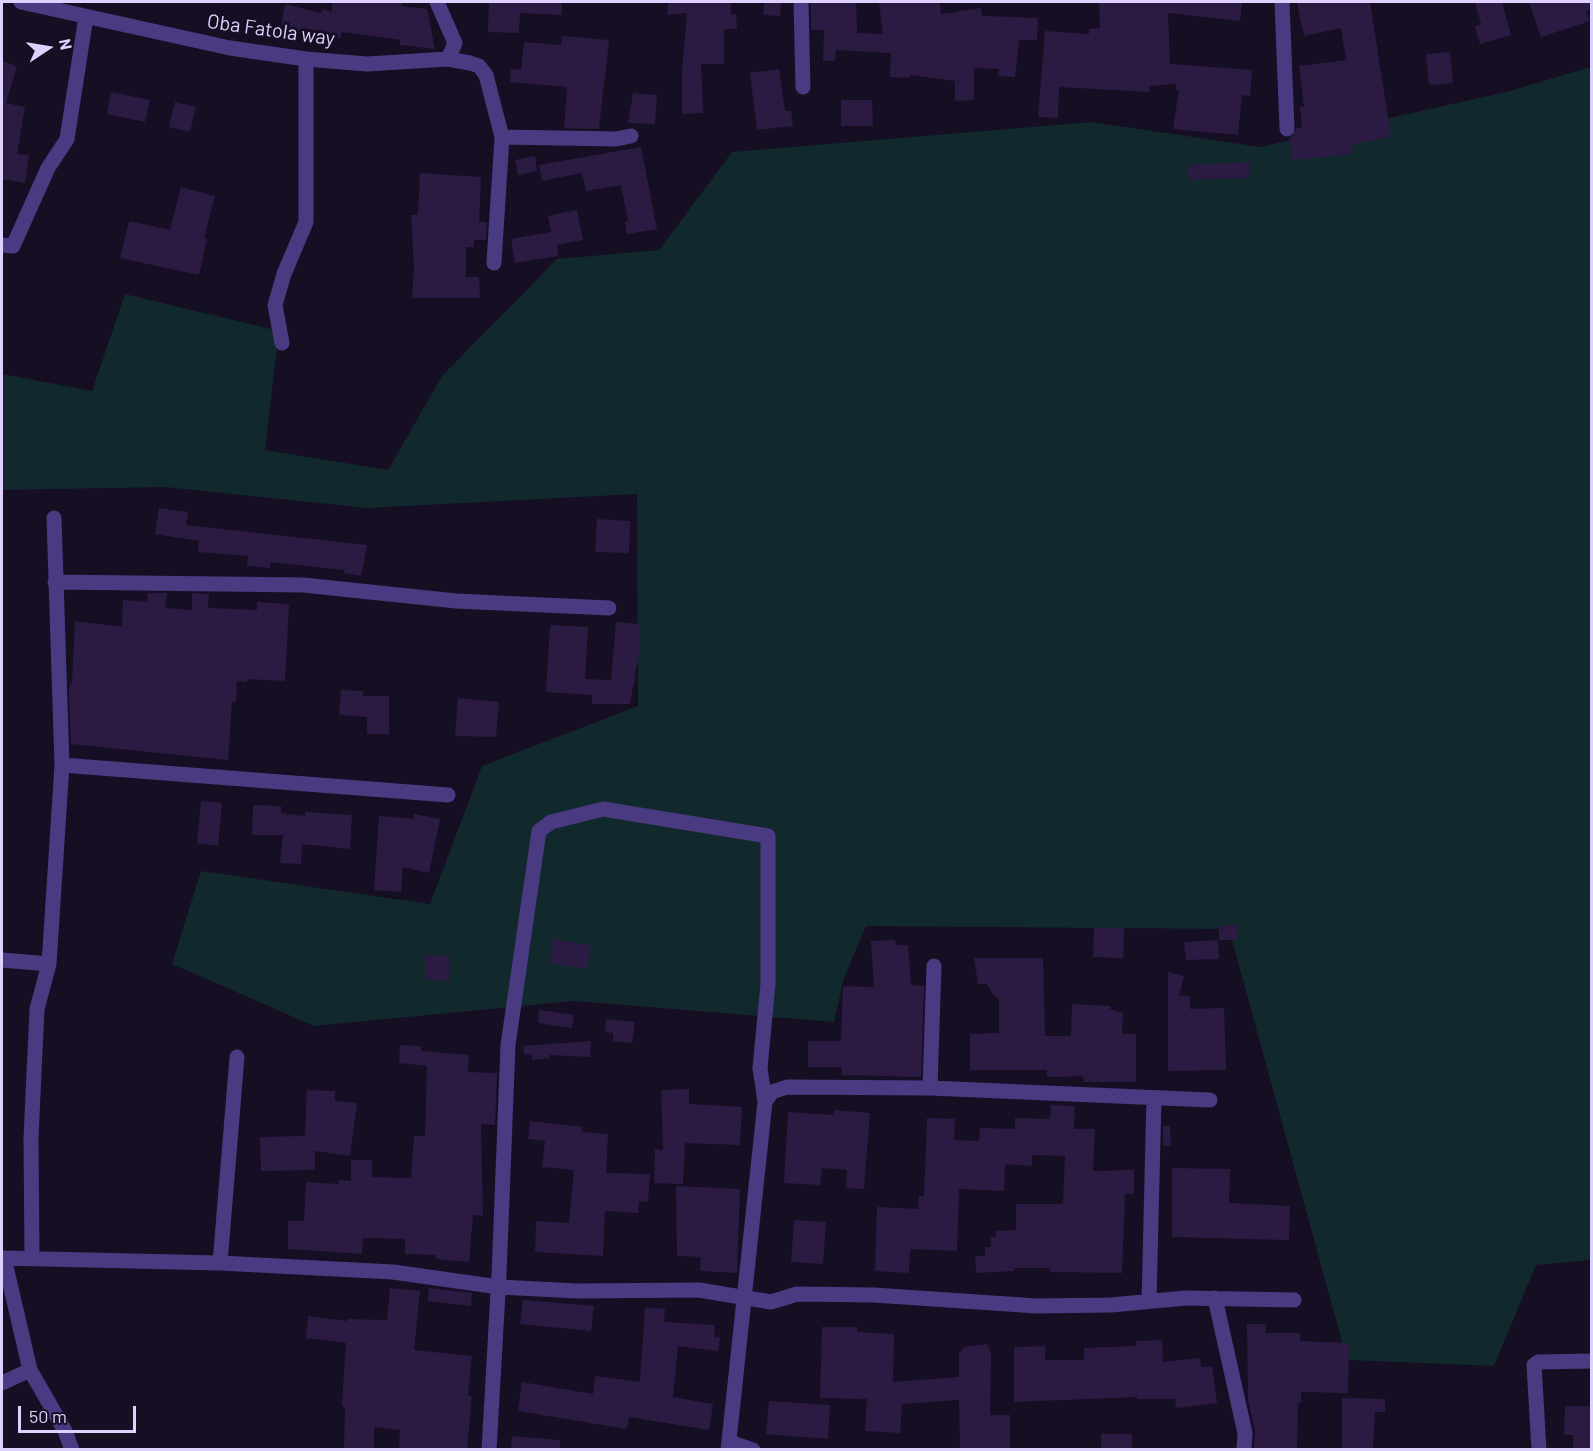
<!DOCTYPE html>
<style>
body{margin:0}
#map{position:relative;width:1593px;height:1451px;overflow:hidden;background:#160e23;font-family:Barlow,sans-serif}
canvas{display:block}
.frame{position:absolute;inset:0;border:3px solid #dfd1fe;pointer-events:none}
.north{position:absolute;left:18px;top:18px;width:60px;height:60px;-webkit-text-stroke:4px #160e23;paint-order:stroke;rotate:78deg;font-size:16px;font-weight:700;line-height:24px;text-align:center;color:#dfd1fe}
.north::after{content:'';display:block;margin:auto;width:21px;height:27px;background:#dfd1fe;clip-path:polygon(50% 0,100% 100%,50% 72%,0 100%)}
.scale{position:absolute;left:18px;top:1406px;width:118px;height:27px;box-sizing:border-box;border:3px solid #dfd1fe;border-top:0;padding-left:8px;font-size:18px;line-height:21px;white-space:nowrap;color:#dfd1fe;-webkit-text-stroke:4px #160e23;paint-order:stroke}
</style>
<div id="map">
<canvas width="1593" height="1451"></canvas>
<div class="frame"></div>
<div class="north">N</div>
<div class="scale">50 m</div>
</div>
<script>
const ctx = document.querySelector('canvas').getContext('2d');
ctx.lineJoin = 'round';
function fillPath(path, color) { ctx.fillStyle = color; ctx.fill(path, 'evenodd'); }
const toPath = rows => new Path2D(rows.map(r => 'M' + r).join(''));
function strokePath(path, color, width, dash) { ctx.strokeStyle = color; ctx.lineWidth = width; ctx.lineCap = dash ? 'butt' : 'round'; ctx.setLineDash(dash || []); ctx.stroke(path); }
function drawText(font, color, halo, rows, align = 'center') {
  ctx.font = font + ' Barlow,sans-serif'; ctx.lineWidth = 6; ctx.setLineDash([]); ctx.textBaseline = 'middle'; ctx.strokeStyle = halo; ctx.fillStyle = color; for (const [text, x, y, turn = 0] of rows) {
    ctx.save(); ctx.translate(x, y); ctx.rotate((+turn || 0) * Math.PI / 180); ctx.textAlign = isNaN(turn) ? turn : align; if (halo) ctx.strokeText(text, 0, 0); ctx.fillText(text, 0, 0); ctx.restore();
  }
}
fillPath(toPath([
 [1591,67,1591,1260,1536,1265,1494,1366,1347,1360,1229,929,866,926,844,978,834,1022,574,1001,314,1026,172,964,201,871,430,904,482,766,638,706,637,494,367,508,165,487,2,490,2,374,92,391,125,294,279,331,265,450,388,470,442,376,557,259,659,250,732,152,1092,122,1260,147,1506,92]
]), '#11282d');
fillPath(toPath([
 [332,2,402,2,401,6,427,9,435,49,400,45,400,40,342,32,340,39,305,28,304,32,281,27,285,4,321,13,323,9,332,12],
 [489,2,562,2,562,15,520,13,519,33,488,32],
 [668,2,731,2,731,14,736,14,737,29,724,29,724,64,701,64,703,113,682,114,682,72,687,13,667,15],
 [764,2,781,2,780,16,763,15],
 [811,2,856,2,857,33,883,34,879,2,940,2,941,14,981,8,982,16,1038,18,1037,40,1019,40,1015,77,998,76,999,69,974,68,974,100,955,101,955,81,911,75,910,78,890,77,891,53,836,50,835,61,823,61,824,30,811,30],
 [1099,2,1242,2,1240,21,1168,13,1170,64,1252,70,1250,96,1242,95,1238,135,1173,129,1179,90,1176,90,1176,84,1149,86,1149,92,1059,87,1058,118,1038,117,1045,31,1089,34,1089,29,1100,28],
 [1297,2,1370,2,1391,137,1351,144,1352,154,1292,160,1290,138,1297,128,1302,128,1300,107,1304,107,1299,66,1346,60,1341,28,1304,36],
 [1475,2,1502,2,1511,35,1480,44,1475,26,1481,24],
 [1529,2,1592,2,1592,9,1586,11,1590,21,1541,37],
 [562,36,609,40,599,129,564,128,567,87,510,82,511,69,521,70,524,42,561,45],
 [1450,52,1453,83,1429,85,1426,54],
 [2,61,17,66,6,103,25,107,17,154,29,155,25,183,2,179],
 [779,69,785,111,791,111,793,126,757,130,750,73],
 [111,92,150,100,145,122,107,114],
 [633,93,657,95,655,124,628,123],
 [841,100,872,100,873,126,841,126],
 [175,102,196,107,190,132,169,127],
 [641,147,657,229,627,234,625,222,628,221,621,185,586,191,582,173,542,181,539,165],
 [535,156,537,171,518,175,515,160],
 [1250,162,1250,178,1187,180,1187,165],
 [420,173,481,177,479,222,487,222,486,240,474,240,474,247,466,247,466,277,479,277,480,298,412,298,414,266,411,215,418,215],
 [181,187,215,196,204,238,207,239,199,275,120,258,129,221,170,230],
 [577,210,583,240,557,245,558,256,515,263,511,239,551,232,548,216],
 [159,508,188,512,186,525,367,545,361,576,344,573,344,570,270,562,270,568,247,566,248,556,198,552,199,541,155,534],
 [597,519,630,521,629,553,595,552],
 [148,593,167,593,165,608,192,610,192,593,209,594,208,608,257,610,257,602,289,604,285,681,247,679,247,682,237,681,236,702,232,702,228,760,71,744,69,688,72,682,75,621,122,627,123,600,147,602],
 [616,622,640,624,639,653,630,704,592,704,592,695,546,692,550,625,588,627,585,679,611,680],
 [341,690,363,691,363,696,389,696,389,734,367,734,367,717,339,715],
 [458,698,499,702,496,737,455,736],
 [201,801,222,803,218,846,197,843],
 [253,805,281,806,281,813,305,816,305,812,352,815,350,849,302,844,301,864,280,863,283,835,252,835],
 [414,814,440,819,429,873,403,867,401,892,374,890,379,816,413,819],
 [1237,925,1238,940,1219,940,1219,926],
 [1094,928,1124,928,1123,958,1093,957],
 [553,939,591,945,587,969,550,963],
 [895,940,896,945,908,945,911,985,924,986,921,1077,842,1075,842,1067,808,1067,808,1041,841,1041,843,986,874,987,871,941],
 [1218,940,1219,959,1186,960,1184,942],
 [426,955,450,956,449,981,425,980],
 [974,958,1043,958,1045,1036,1071,1036,1072,1004,1111,1006,1110,1009,1123,1013,1122,1034,1136,1034,1136,1082,1084,1082,1083,1076,1047,1077,1047,1070,970,1070,970,1034,999,1033,999,999,994,996,987,984,978,984],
 [1168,972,1184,976,1179,996,1190,996,1190,1009,1224,1008,1226,1070,1168,1071],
 [539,1010,574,1015,572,1028,538,1023],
 [606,1019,635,1022,632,1043,613,1041,613,1033,605,1032],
 [591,1041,590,1057,549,1055,550,1058,532,1060,531,1054,524,1054,523,1046],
 [400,1045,421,1046,421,1051,469,1055,468,1072,497,1073,495,1125,481,1124,483,1216,473,1215,469,1262,436,1259,436,1255,405,1254,405,1239,363,1238,362,1254,288,1249,288,1221,304,1221,306,1182,339,1184,339,1180,351,1181,351,1160,372,1160,372,1177,411,1178,414,1136,425,1136,427,1066,399,1063],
 [689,1089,689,1104,742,1107,740,1145,685,1143,683,1184,654,1183,655,1149,663,1150,661,1090],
 [307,1090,335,1091,335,1101,357,1103,350,1156,315,1151,315,1170,261,1171,260,1137,305,1136],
 [1051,1105,1075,1106,1074,1129,1095,1129,1093,1171,1134,1170,1134,1194,1125,1194,1122,1273,1050,1272,1050,1268,1014,1268,1014,1271,976,1273,975,1256,985,1256,985,1247,991,1247,991,1237,996,1237,996,1231,1016,1230,1016,1204,1063,1204,1065,1156,1032,1155,1032,1166,1005,1164,1004,1191,959,1189,957,1251,910,1249,909,1273,875,1271,877,1207,918,1209,919,1196,924,1196,927,1118,955,1119,954,1140,979,1141,980,1128,1015,1129,1015,1118,1050,1119],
 [834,1110,870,1113,864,1189,846,1188,847,1170,822,1168,820,1185,784,1183,788,1112,834,1115],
 [530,1121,583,1127,582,1132,608,1134,606,1173,650,1174,648,1202,639,1201,638,1213,605,1211,603,1256,535,1252,536,1221,569,1223,574,1170,542,1167,545,1141,528,1139],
 [1163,1126,1170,1126,1171,1146,1163,1146],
 [1172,1168,1230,1169,1229,1203,1290,1206,1289,1240,1172,1237],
 [676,1186,740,1189,737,1273,700,1271,701,1257,677,1256],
 [794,1220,826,1222,823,1264,791,1262],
 [390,1288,420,1291,414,1350,472,1356,468,1395,472,1396,467,1449,399,1449,400,1430,374,1427,374,1449,344,1449,345,1407,342,1406,346,1343,306,1338,308,1316,347,1321,347,1319,387,1320],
 [429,1288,472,1293,471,1306,428,1301],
 [523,1300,594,1306,591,1331,520,1324],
 [645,1307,665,1309,664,1322,715,1325,714,1337,720,1338,718,1351,678,1346,673,1397,713,1404,709,1430,629,1417,627,1429,518,1411,522,1382,593,1394,595,1376,640,1382],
 [1247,1324,1266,1324,1266,1333,1300,1333,1300,1341,1349,1343,1348,1393,1301,1392,1301,1403,1298,1403,1297,1449,1254,1449,1255,1431,1248,1400],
 [822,1327,857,1327,857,1332,894,1334,893,1382,959,1377,959,1354,964,1347,987,1344,991,1354,990,1415,1010,1415,1010,1449,960,1449,959,1400,902,1404,900,1433,865,1431,867,1399,820,1398],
 [1162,1340,1163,1362,1200,1358,1201,1367,1212,1366,1217,1403,1176,1408,1175,1399,1137,1399,1137,1397,1014,1402,1014,1347,1045,1346,1045,1360,1084,1360,1084,1348,1136,1346,1136,1341],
 [1342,1398,1385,1399,1385,1412,1375,1412,1373,1449,1342,1449],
 [769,1401,830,1405,828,1439,766,1434],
 [1565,1406,1592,1406,1592,1449,1573,1449,1573,1435,1564,1435],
 [1101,1434,1132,1434,1132,1449,1101,1449],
 [512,1436,560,1440,560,1449,511,1449]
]), '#2b1b43');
strokePath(toPath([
 [21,2,230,48,306,59,367,64,448,59,470,63,479,66,486,75,502,137,616,139,631,136],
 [437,2,455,43,448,59],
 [801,2,803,87],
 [1282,2,1287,129],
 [2,245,13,246,48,168,67,139,86,17],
 [494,263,502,137],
 [282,343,275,305,284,274,306,222,306,59],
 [55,582,303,585,456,601,609,608],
 [62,765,448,795],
 [2,960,49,964],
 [930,1088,934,966],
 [2,1258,220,1263,393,1272,499,1287,577,1291,699,1290,771,1302,797,1294,874,1295,1037,1306,1111,1305,1186,1298,1294,1300],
 [4,1258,30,1370,65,1431,72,1450],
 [32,1259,31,1138,37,1009,49,964,62,765,54,518],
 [220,1263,237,1057],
 [1215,1298,1245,1433,1244,1450],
 [1149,1301,1154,1098],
 [2,1383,30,1370],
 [730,1442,753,1450],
 [489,1450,499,1275,508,1045,539,831,551,822,603,809,768,836,768,984,760,1068,765,1102],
 [728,1450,765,1102,772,1092,787,1087,930,1088,1210,1100],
 [1539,1450,1534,1365,1538,1362,1592,1361]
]), '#4a3a81', 15);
drawText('20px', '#dfd1fe', '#160e23', [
 ["Oba Fatola way",271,30,8]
]);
</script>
